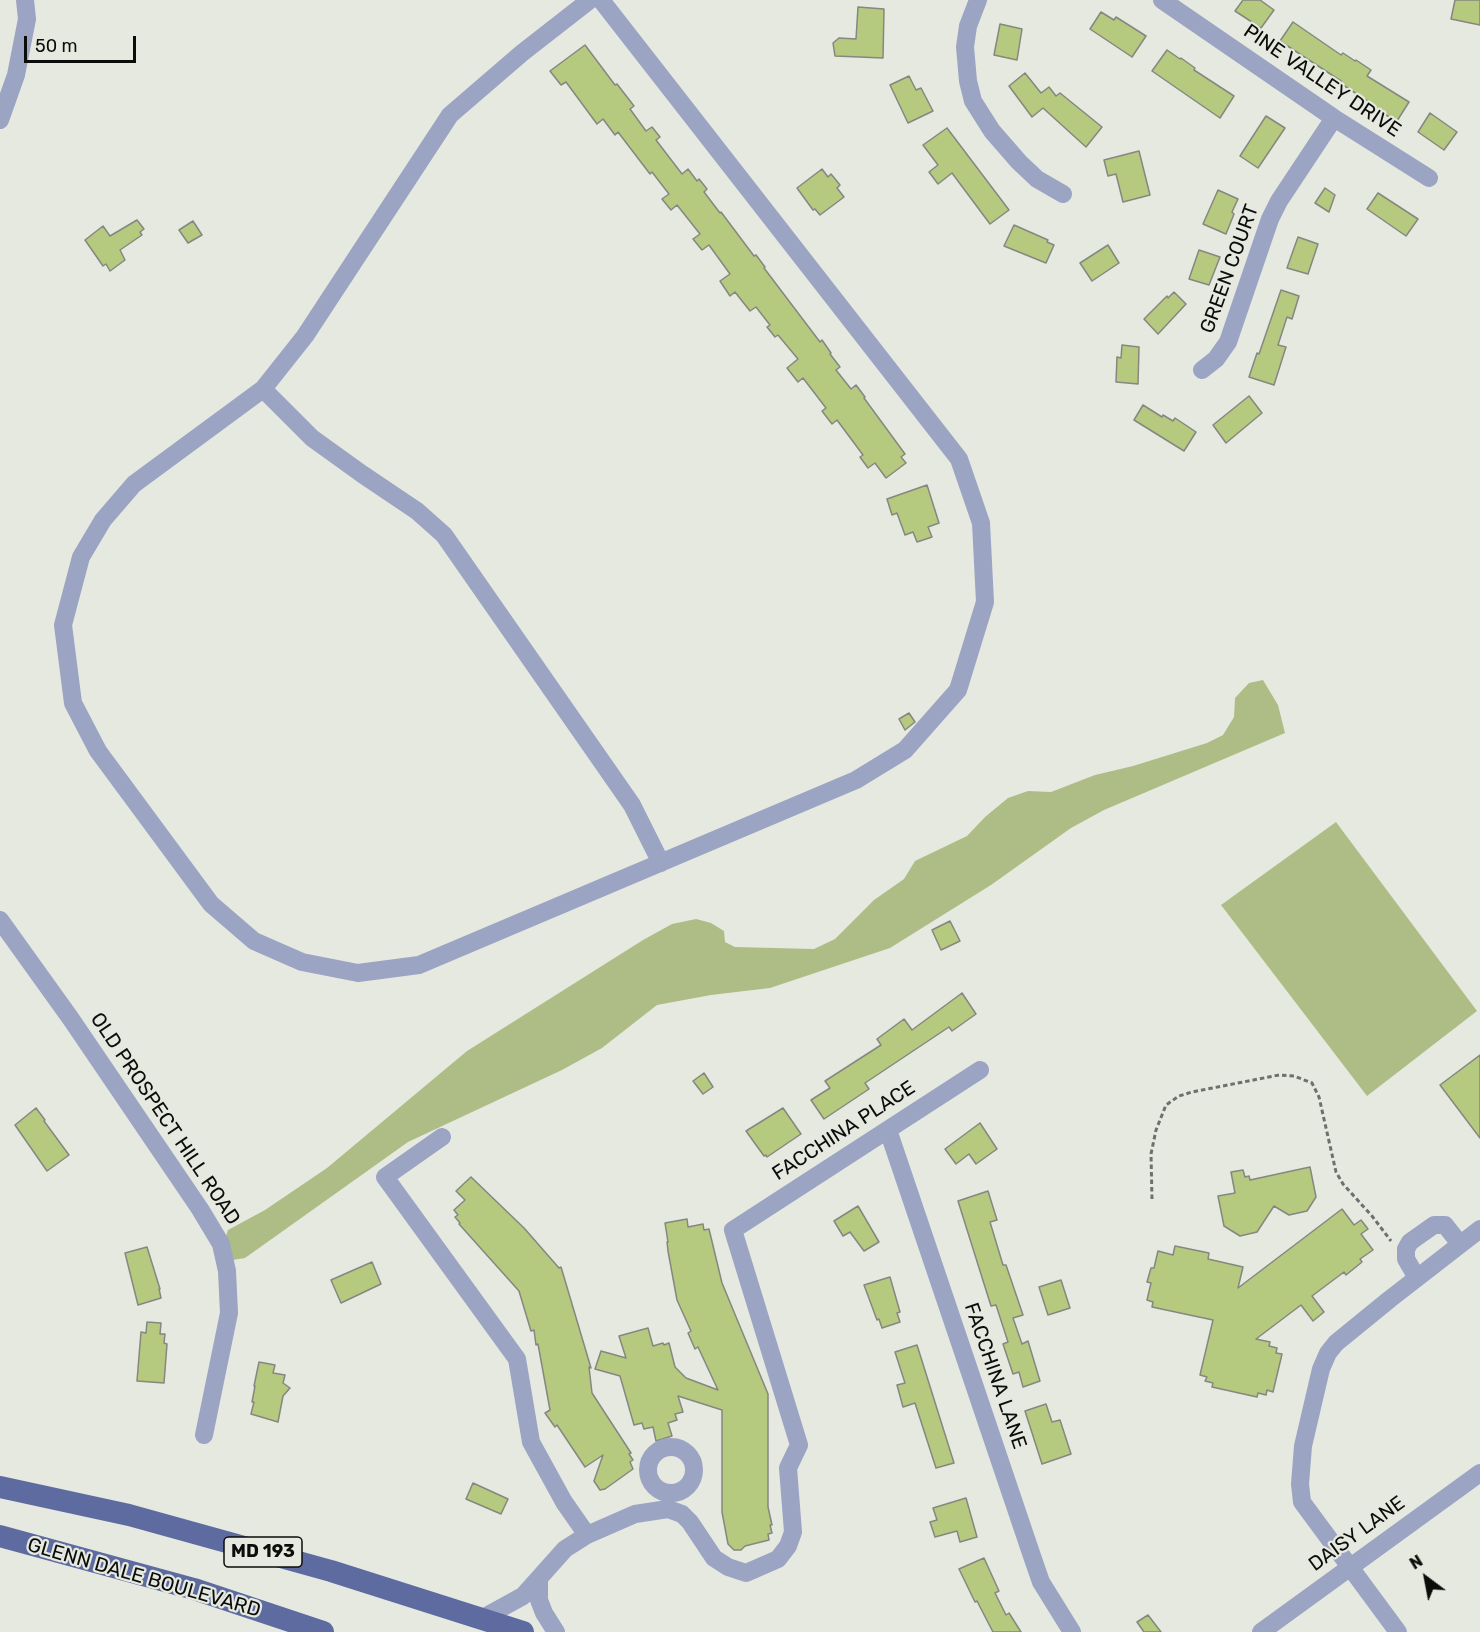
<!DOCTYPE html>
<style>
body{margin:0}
#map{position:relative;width:1480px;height:1632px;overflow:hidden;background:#e6e9e0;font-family:Rubik,sans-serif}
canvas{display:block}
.north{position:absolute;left:1396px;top:1548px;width:60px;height:60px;-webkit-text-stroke:4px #e6e9e0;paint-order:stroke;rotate:328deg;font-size:16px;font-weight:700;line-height:24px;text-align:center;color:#0c0d0a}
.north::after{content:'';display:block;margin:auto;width:21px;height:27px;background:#0c0d0a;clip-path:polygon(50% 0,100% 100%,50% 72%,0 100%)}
.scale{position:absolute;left:24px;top:36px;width:112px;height:27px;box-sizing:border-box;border:3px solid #0c0d0a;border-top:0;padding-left:8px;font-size:18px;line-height:21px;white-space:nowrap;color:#0c0d0a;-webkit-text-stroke:4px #e6e9e0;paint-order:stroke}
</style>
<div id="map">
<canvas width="1480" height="1632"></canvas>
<div class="north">N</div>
<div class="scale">50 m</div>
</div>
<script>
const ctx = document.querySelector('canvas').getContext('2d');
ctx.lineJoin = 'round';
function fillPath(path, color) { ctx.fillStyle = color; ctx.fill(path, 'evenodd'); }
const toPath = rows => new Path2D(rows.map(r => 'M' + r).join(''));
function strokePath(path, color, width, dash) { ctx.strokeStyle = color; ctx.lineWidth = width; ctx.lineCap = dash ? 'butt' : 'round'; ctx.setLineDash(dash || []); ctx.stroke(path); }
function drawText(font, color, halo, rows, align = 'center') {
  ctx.font = font + ' Rubik,sans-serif'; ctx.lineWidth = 4.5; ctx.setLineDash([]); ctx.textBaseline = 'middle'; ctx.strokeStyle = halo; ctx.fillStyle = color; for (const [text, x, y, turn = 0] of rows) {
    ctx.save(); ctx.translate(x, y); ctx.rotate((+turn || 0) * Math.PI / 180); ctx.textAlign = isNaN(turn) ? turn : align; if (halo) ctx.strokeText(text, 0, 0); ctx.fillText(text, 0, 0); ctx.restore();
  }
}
fillPath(toPath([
 [1263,680,1278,705,1285,733,1104,810,1071,828,991,885,890,948,770,988,711,995,657,1005,602,1048,562,1070,408,1142,245,1258,233,1260,225,1239,228,1230,265,1210,327,1168,467,1051,643,940,672,924,696,919,711,923,724,931,725,942,735,947,814,949,835,939,874,900,904,879,915,861,967,836,985,817,1008,798,1028,791,1051,792,1095,775,1133,766,1207,743,1223,735,1234,717,1235,698,1249,683],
 [1336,822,1477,1011,1367,1096,1221,905]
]), '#aebd86');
const building = toPath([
 [1243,0,1260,0,1274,10,1261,28,1235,11,1243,0],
 [1455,0,1480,0,1480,25,1451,19,1455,0],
 [858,7,884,9,883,58,835,56,833,43,839,38,856,39,858,7],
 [1101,12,1114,20,1116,17,1146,36,1132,57,1090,29,1101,12],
 [1293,22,1341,55,1343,53,1355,61,1356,60,1371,70,1367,76,1409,102,1397,121,1367,105,1369,102,1340,83,1341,81,1280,41,1293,22],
 [1000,24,1022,29,1017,60,994,55,1000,24],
 [585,45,615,85,617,84,634,106,630,109,646,131,652,127,660,137,656,140,682,174,688,169,697,181,699,179,707,189,704,192,720,213,721,212,754,256,756,255,765,267,764,268,820,342,822,340,831,353,830,354,840,367,836,370,851,389,856,385,865,397,864,398,905,454,901,457,906,463,886,478,875,463,868,468,860,457,863,455,837,420,832,424,822,411,826,408,803,378,798,382,787,368,798,359,778,335,775,337,767,327,770,325,756,307,750,311,735,292,730,296,720,281,730,274,709,245,702,250,693,239,700,234,677,205,671,210,662,199,669,194,652,172,650,174,618,132,615,135,603,119,597,124,566,82,561,85,550,71,585,45],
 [1167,50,1180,59,1181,58,1195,68,1194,70,1234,96,1220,118,1152,71,1167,50],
 [1025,73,1041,93,1049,87,1056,96,1060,93,1102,127,1086,147,1043,108,1032,117,1009,86,1025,73],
 [909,76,916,90,921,88,933,111,908,123,890,85,909,76],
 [1430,113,1457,132,1444,150,1418,132,1430,113],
 [1266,116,1285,128,1258,168,1240,156,1266,116],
 [947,128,1009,210,990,224,952,173,938,184,929,172,938,165,923,145,947,128],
 [1139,151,1150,195,1123,202,1116,174,1108,176,1104,160,1139,151],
 [822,169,828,177,831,174,840,185,837,188,844,197,820,215,815,209,813,210,797,188,822,169],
 [1325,188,1335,195,1329,212,1315,203,1325,188],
 [1218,190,1238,199,1232,212,1234,214,1226,234,1203,224,1218,190],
 [1378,193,1418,219,1406,236,1367,209,1378,193],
 [137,220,144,229,140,232,142,235,120,250,125,260,110,271,106,264,103,266,85,240,103,226,110,236,137,220],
 [193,221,202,235,188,243,179,230,193,221],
 [1014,225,1048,240,1047,242,1054,245,1046,263,1004,246,1014,225],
 [1298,237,1318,244,1308,274,1287,268,1298,237],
 [1108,245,1119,263,1092,281,1080,263,1108,245],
 [1199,250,1220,257,1209,285,1189,279,1199,250],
 [1281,290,1299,296,1292,319,1287,317,1278,345,1286,347,1274,385,1249,377,1257,353,1259,354,1281,290],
 [1174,292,1186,304,1158,334,1144,319,1167,296,1168,298,1174,292],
 [1122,345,1139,347,1138,384,1116,382,1117,357,1121,358,1122,345],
 [1249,396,1262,413,1226,443,1213,425,1249,396],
 [1143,405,1162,417,1163,415,1173,421,1175,418,1196,432,1184,451,1134,420,1143,405],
 [927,485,939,523,928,527,932,537,917,542,913,532,905,535,897,513,892,515,887,499,927,485],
 [909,713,915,722,905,730,899,719,909,713],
 [950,921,960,941,941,950,932,930,950,921],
 [962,993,976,1014,952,1031,949,1027,865,1083,869,1089,824,1119,811,1100,830,1088,825,1081,881,1045,877,1039,904,1019,912,1030,962,993],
 [1480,1055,1480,1138,1440,1085,1480,1055],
 [704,1073,713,1087,703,1094,693,1081,704,1073],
 [36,1108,45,1120,44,1121,69,1155,47,1171,15,1125,36,1108],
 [783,1108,801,1134,767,1157,766,1155,764,1156,746,1131,783,1108],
 [980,1123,997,1149,976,1164,969,1154,956,1164,945,1149,980,1123],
 [1310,1167,1316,1197,1307,1211,1289,1215,1274,1206,1257,1232,1240,1236,1224,1226,1218,1196,1235,1193,1231,1172,1243,1170,1245,1177,1249,1176,1250,1180,1310,1167],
 [471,1177,524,1228,559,1268,561,1267,591,1368,589,1367,592,1393,631,1453,629,1454,633,1460,630,1462,633,1469,605,1489,600,1490,594,1481,603,1455,585,1467,557,1425,555,1427,545,1413,550,1410,538,1344,536,1345,534,1330,531,1331,519,1291,459,1224,460,1223,455,1217,458,1215,454,1210,465,1200,456,1191,471,1177],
 [988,1191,997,1220,990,1222,1003,1265,1006,1265,1023,1315,1013,1318,1022,1344,1028,1341,1040,1381,1023,1387,1019,1372,1013,1374,1003,1344,1008,1342,996,1305,991,1306,958,1201,988,1191],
 [858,1206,879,1242,864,1251,850,1232,843,1236,834,1221,858,1206],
 [1342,1209,1354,1225,1361,1220,1368,1229,1361,1234,1373,1250,1360,1259,1362,1262,1346,1275,1344,1272,1312,1296,1324,1312,1313,1321,1301,1305,1256,1339,1270,1342,1269,1346,1277,1348,1276,1353,1282,1354,1273,1392,1267,1390,1266,1395,1258,1393,1257,1397,1212,1387,1213,1383,1205,1381,1207,1377,1200,1375,1213,1320,1152,1307,1153,1302,1147,1300,1151,1283,1147,1282,1151,1268,1154,1268,1158,1251,1173,1255,1175,1246,1209,1253,1208,1259,1243,1267,1238,1288,1342,1209],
 [687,1219,688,1227,703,1224,704,1230,709,1229,722,1283,768,1394,768,1507,772,1525,770,1525,772,1533,768,1534,769,1540,745,1546,741,1550,734,1550,728,1544,722,1512,722,1410,678,1396,683,1412,675,1414,677,1420,668,1423,672,1436,656,1441,653,1427,644,1429,642,1423,634,1425,620,1376,595,1369,601,1351,626,1358,619,1336,648,1328,653,1346,663,1343,664,1345,669,1343,675,1367,686,1378,718,1390,698,1347,695,1349,688,1333,691,1331,677,1300,668,1251,667,1242,668,1242,665,1223,687,1219],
 [147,1247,160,1289,159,1289,161,1298,138,1305,125,1253,147,1247],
 [372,1262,381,1284,341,1303,331,1280,372,1262],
 [890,1277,900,1312,897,1313,900,1322,882,1328,879,1319,877,1320,864,1285,890,1277],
 [1061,1280,1070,1308,1048,1315,1039,1287,1061,1280],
 [147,1322,161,1323,160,1334,165,1334,164,1343,167,1344,164,1383,137,1381,141,1332,146,1333,147,1322],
 [917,1345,954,1463,936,1468,915,1403,903,1407,897,1385,905,1383,895,1352,917,1345],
 [259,1362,275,1365,273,1373,285,1375,283,1383,290,1388,283,1396,278,1422,251,1414,254,1402,252,1402,255,1386,254,1386,259,1362],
 [1046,1404,1052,1422,1060,1420,1071,1454,1042,1464,1025,1411,1046,1404],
 [473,1483,508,1499,501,1514,466,1499,473,1483],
 [966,1498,977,1537,960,1542,957,1531,935,1537,930,1522,937,1520,933,1508,966,1498],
 [984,1558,999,1591,995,1593,1006,1615,1009,1613,1021,1632,993,1632,977,1601,975,1602,959,1569,984,1558],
 [1148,1615,1161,1632,1144,1632,1137,1622,1148,1615]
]);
fillPath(building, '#b6ca7f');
strokePath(building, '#858780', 1.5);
strokePath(toPath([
 [1152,1199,1151,1154,1156,1130,1166,1105,1179,1096,1192,1092,1279,1075,1294,1076,1312,1083,1319,1097,1336,1172,1343,1184,1372,1216,1391,1241]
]), '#6e706b', 3, [4.5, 3]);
strokePath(toPath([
 [590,0,522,53,450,115,305,336,263,389,134,484,103,520,81,557,63,625,73,703,98,751,211,904,254,941,302,962,358,973,419,965,856,780,905,750,958,690,985,602,981,523,959,459,601,0],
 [978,0,968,26,965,47,968,81,973,101,992,131,1019,162,1037,179,1063,194],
 [1162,0,1334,118,1429,178],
 [0,120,16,75,27,19,25,0],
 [1202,370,1216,359,1228,342,1270,219,1279,201,1334,118],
 [263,389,312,438,362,474,417,511,444,535,632,805,661,863],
 [0,920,71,1019,200,1209,221,1244,227,1271,229,1313,204,1435],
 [888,1130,1033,1559,1041,1582,1072,1632],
 [442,1137,385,1177,517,1359,531,1442,564,1502,587,1535],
 [1417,1278,1406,1259,1406,1249,1410,1242,1434,1225,1445,1225,1460,1244],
 '648 1470a23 23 0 1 1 46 0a23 23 0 1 1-46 0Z',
 [539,1580,539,1600,544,1613,556,1632],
 [483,1618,523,1596,565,1549,587,1535,635,1514,668,1509,682,1514,690,1522,714,1558,728,1567,746,1573,778,1559,788,1546,793,1532,788,1468,799,1445,733,1230,980,1070],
 [1261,1632,1480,1473],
 [1398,1632,1302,1502,1300,1484,1303,1446,1321,1369,1328,1353,1336,1343,1390,1299,1480,1229]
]), '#9ba4c3', 18);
strokePath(toPath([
 [0,1487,129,1515,331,1571,523,1632],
 [0,1536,194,1589,323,1632]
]), '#5d6ba0', 22);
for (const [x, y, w] of [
 [263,1552,78]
]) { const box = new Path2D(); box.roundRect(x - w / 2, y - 15, w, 30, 4.5); ctx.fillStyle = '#e6e9e0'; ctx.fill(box); strokePath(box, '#0c0d0a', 1.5); }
drawText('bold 18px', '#0c0d0a', null, [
 ["MD 193",263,1552]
]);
drawText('20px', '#0c0d0a', '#e6e9e0', [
 ["PINE VALLEY DRIVE",1322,81,34],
 ["GREEN COURT",1230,269,-70],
 ["OLD PROSPECT HILL ROAD",165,1119,56],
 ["FACCHINA PLACE",844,1131,-33],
 ["FACCHINA LANE",995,1376,71],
 ["DAISY LANE",1357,1534,-36],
 ["GLENN DALE BOULEVARD",144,1578,16]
]);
</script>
